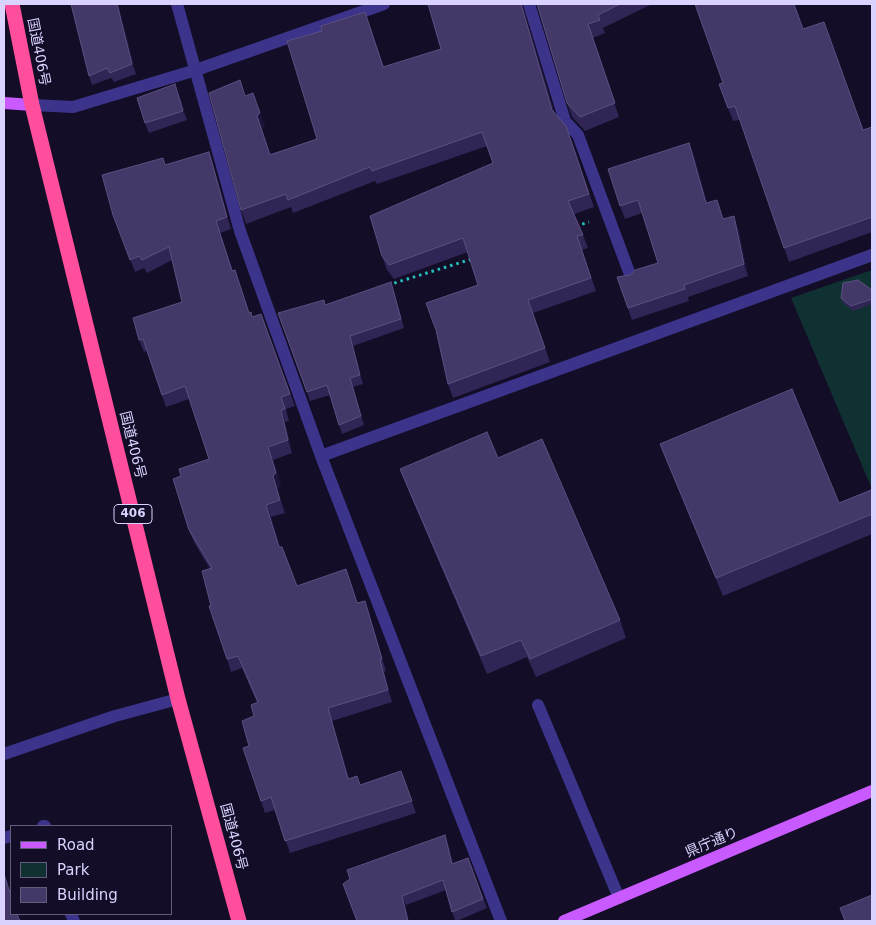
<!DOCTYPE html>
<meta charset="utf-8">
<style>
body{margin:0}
#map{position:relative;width:876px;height:925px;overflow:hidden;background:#130d27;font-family:"DejaVu Sans",sans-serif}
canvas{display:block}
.frame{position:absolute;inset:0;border:5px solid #dad3ff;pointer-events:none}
.legend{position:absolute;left:10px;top:825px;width:162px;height:90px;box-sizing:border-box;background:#130d27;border:1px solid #635c7d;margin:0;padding:6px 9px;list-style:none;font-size:15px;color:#dad3ff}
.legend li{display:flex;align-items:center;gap:10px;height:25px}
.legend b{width:25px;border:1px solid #635c7d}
</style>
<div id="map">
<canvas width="876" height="925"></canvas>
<div class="frame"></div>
<ul class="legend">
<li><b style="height:6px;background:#c85aff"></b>Road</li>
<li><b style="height:14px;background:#103131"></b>Park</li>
<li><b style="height:14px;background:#433868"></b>Building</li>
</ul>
</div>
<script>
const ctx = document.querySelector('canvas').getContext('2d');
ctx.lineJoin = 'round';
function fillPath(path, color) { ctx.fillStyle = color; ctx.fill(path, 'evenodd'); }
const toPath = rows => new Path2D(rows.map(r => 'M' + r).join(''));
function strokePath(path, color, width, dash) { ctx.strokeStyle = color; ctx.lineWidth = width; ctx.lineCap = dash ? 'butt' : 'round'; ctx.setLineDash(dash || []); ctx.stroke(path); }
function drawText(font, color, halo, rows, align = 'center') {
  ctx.font = font + ' "DejaVu Sans","Noto Sans JP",sans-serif'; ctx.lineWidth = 4; ctx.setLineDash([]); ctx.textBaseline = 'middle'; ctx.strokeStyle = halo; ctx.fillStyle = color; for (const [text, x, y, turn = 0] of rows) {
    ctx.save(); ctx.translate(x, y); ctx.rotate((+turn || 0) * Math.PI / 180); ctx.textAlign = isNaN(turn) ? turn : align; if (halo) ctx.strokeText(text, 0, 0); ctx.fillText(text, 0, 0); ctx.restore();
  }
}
fillPath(toPath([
 [872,270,872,489,791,298]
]), '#103131');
strokePath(toPath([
 [576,226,589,222],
 [388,285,472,259]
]), '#25c1bd', 3, [2.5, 4]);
strokePath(toPath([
 [177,4,240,231,321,456,501,921],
 [529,4,565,121,578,135,632,280],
 [32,105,73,107,196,70,384,4],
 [321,456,872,255],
 [538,705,619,898],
 [4,754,115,716,178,699],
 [43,826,45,826],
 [4,838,11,836],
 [71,914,74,921]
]), '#3b348a', 12);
strokePath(toPath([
 [4,103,32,105],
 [564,921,872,791]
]), '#c85aff', 12);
strokePath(toPath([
 [12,4,32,105,178,699,239,921]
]), '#ff4e9c', 15);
fillPath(toPath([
 [71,4,118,4,136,74,114,82,111,78,92,85,89,76],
 [428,4,522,4,554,111,571,139,594,207,574,214,583,235,588,248,582,250,596,291,533,313,550,362,453,398,448,384,478,285,468,252,394,279,387,270,382,256,493,163,487,146,377,184,375,181,293,213,291,207,246,224,241,210,246,96,265,126,262,129,270,154,317,139,370,26,384,67,441,49],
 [537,4,652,4,603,28,605,33,593,38,619,117,585,131,572,117,567,103],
 [803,29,863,130,872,127,872,232,789,262,740,120,733,121,719,84,723,83],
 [179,94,187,120,149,133,145,123],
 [689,143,694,155,707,203,724,219,738,228,748,276,688,297,689,301,632,320,617,277,630,275,658,263,642,213,625,219,620,206],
 [209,152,213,164,231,229,220,233,233,271,239,283,249,313,253,317,261,314,295,406,286,409,289,421,285,422,292,453,273,460,281,486,277,489,285,513,271,517,280,547,297,586,346,569,357,603,369,613,386,671,384,672,392,702,332,721,349,778,360,785,401,771,416,813,290,853,275,810,265,813,261,801,249,746,257,702,242,668,231,672,227,659,211,606,210,569,194,542,189,530,181,476,209,459,189,399,166,407,147,351,144,352,139,340,182,302,172,260,147,273,144,268,135,272,113,215,166,165],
 [872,290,872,304,853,311,843,303,841,298],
 [394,292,404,328,353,346,363,384,353,387,364,425,342,434,330,395,310,401,278,313,325,305],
 [660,444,839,503,872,493,872,534,723,596,667,462],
 [498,458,620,620,626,638,536,677,527,657,487,674,407,487,400,469],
 [448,844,453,863,468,858,487,908,457,921,455,921,446,890,406,905,357,921]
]), '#312556');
fillPath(toPath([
 [117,4,118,4,136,74,132,64],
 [521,4,522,4,557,123,552,110],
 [175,84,179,94,187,120,183,111],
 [260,113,265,126,262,129,275,168,257,116],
 [689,143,694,155,711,215,706,203],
 [209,152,213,164,231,229,227,217],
 [734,216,738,228,748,276,744,264],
 [350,336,353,346,363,384,360,375],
 [350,378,353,387,364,425,361,416],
 [281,410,285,422,292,453,288,440],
 [268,447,281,486,277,489,285,513,273,476],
 [266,505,271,517,284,559,279,547],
 [346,569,351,581,361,615,357,603],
 [365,601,369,613,386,671,382,659],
 [380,660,384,672,392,702,388,690],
 [328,708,332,721,353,791,348,779],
 [445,835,448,844,455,873,452,864],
 [402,896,406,905,409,921,408,921]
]), '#1d143b');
const building = toPath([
 [71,4,117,4,132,64,110,73,107,68,89,76,71,4],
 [428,4,521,4,552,110,566,126,589,194,568,201,583,235,577,236,591,278,528,300,545,348,448,384,436,330,426,303,478,285,463,238,389,265,382,256,370,216,493,163,482,132,372,171,370,167,288,200,286,194,241,210,209,93,240,80,245,96,253,93,260,113,257,116,270,155,317,139,287,41,322,31,321,26,365,12,383,67,441,49,428,4],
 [537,4,620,4,598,15,600,20,588,24,615,103,580,117,567,103,537,4],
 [695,4,794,4,803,29,824,22,863,130,872,127,872,217,784,248,735,106,728,108,719,84,723,83,695,4],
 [175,84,183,111,145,123,137,98,175,84],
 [689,143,706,203,717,200,723,219,734,216,744,264,684,285,685,289,628,308,617,277,630,275,635,270,658,263,638,200,620,206,608,169,689,143],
 [209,152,227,217,216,221,232,271,235,270,249,313,251,312,252,317,261,314,290,394,281,397,285,409,281,410,288,440,268,447,276,473,273,476,280,500,266,505,279,547,282,547,297,586,346,569,357,603,365,601,382,659,380,660,388,690,328,708,348,779,357,776,360,785,401,771,412,801,285,841,271,797,261,801,243,748,249,746,242,721,254,716,251,705,258,702,238,656,227,659,209,606,211,606,202,571,212,568,189,530,173,479,181,476,179,469,209,459,185,386,162,395,143,339,139,340,133,318,182,302,169,247,142,260,139,256,130,260,113,215,102,175,163,158,165,165,209,152],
 [858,280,872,290,872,299,851,306,841,298,843,283,858,280],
 [391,282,401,319,350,336,360,375,350,378,361,416,339,425,327,385,307,392,278,313,324,300,325,305,391,282],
 [792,389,839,503,871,490,872,493,872,514,716,578,660,444,792,389],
 [487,432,498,458,542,439,620,620,530,659,521,640,481,656,400,469,487,432],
 [445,835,452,864,468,858,483,899,452,912,443,880,402,896,408,921,357,921,343,884,350,879,347,870,445,835],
 [4,874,11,896,11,914,17,914,20,921,4,921,4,874],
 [872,895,872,921,845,921,840,908,872,895]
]);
fillPath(building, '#433868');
strokePath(building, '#5b5080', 1);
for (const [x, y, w] of [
 [133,514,38]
]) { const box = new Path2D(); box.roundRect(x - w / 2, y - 9.5, w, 19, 4); ctx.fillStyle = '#130d27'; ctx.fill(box); strokePath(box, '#dad3ff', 1); }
drawText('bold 12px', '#dad3ff', null, [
 ["406",133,514]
]);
drawText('14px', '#dad3ff', '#130d27', [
 ["国道406号",38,52,79],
 ["国道406号",132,445,76],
 ["国道406号",233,837,75],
 ["県庁通り",712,843,-23]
]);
</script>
